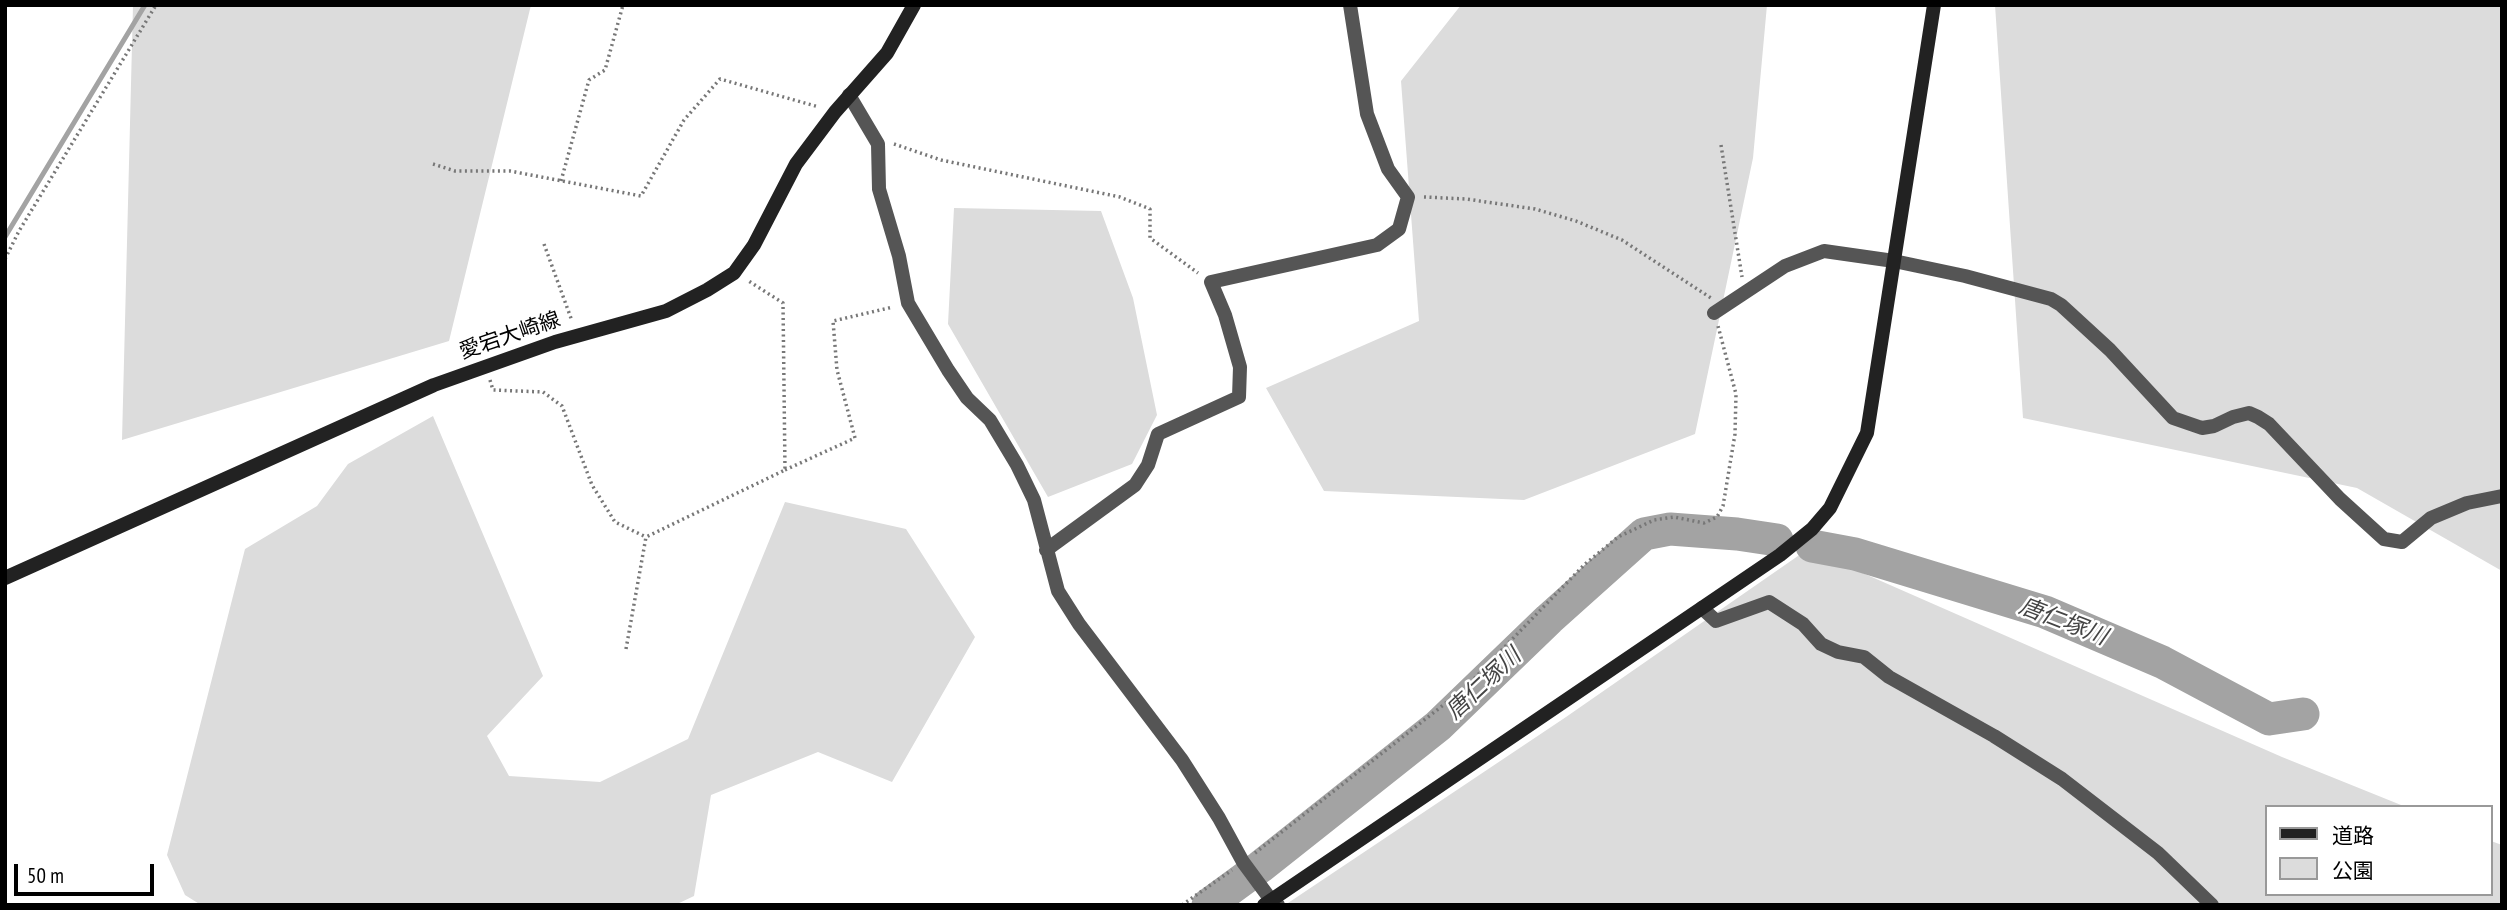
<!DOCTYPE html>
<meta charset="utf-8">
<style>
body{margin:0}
#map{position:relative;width:2507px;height:910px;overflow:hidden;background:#fff;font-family:"PT Sans Narrow","Noto Sans JP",sans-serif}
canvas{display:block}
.frame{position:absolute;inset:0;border:7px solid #000;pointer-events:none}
.legend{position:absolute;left:2265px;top:805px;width:228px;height:91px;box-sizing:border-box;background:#fff;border:2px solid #999;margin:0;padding:9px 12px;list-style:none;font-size:21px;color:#000}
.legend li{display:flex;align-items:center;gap:14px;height:35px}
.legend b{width:35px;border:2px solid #999}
.scale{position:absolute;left:14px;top:864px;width:140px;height:32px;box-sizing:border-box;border:4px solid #000;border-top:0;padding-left:9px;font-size:21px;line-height:24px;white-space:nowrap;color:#000;-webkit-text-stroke:5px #fff;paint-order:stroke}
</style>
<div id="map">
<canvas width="2507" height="910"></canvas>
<div class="frame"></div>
<ul class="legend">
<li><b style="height:9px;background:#222"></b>道路</li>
<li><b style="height:19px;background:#dcdcdc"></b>公園</li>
</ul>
<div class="scale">50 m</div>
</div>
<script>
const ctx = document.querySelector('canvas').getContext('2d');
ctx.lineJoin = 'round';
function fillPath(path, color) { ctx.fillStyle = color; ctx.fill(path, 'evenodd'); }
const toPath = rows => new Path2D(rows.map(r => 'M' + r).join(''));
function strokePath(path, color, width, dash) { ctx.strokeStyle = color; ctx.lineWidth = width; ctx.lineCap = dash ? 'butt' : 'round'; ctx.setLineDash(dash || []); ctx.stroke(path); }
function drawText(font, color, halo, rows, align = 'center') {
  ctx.font = font + ' "PT Sans Narrow","Noto Sans JP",sans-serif'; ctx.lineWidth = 5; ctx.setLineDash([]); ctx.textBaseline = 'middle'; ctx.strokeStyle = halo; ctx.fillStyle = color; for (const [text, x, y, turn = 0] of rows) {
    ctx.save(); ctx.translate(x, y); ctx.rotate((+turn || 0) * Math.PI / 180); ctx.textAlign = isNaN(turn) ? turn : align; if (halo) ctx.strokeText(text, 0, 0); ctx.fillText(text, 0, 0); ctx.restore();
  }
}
fillPath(toPath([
 [133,5,531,5,449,341,122,440],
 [1461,5,1767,5,1753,158,1695,434,1524,500,1324,491,1266,388,1419,321,1401,81],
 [1995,5,2502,5,2502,571,2357,488,2023,418],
 [954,208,1101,211,1133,298,1157,415,1132,464,1048,497,948,324],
 [433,416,543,676,487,736,509,776,600,782,688,739,785,502,906,529,975,637,892,782,818,752,711,795,694,896,675,905,201,905,185,895,167,855,245,549,317,506,348,464],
 [1808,549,2282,757,2406,807,2267,807,2267,894,2491,894,2491,841,2502,845,2502,905,1285,905,1566,717]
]), '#dcdcdc');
strokePath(toPath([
 [5,237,145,5]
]), '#a3a3a3', 5);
strokePath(toPath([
 [1812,546,1855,554,2045,612,2162,662,2269,719,2303,714],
 [1208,905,1260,867,1438,726,1549,619,1644,534,1670,529,1737,534,1777,540]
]), '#a3a3a3', 33);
strokePath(toPath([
 [894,144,941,160,1120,197,1150,209,1150,238,1198,273],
 [1721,145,1742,277],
 [433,164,455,171,510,171,641,196,684,120,720,79,819,107],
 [561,181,589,80,605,70,623,5],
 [1424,197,1466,199,1535,209,1576,221,1622,240,1711,298],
 [544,244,572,321],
 [5,259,19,231,156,5],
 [490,380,493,390,543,392,562,406,592,485,615,522,646,537],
 [785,470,855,438,837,370,833,321,893,307],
 [626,649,646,537,785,470,783,303,747,280],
 [1255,853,1465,688,1585,564,1618,537,1654,520,1674,517,1704,523,1717,517,1723,506,1735,434,1736,394,1718,326],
 [1182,905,1232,870]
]), '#777', 3.5, [2, 3.5]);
strokePath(toPath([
 [849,95,878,144,879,189,899,256,908,303,948,370,967,398,990,420,1017,465,1034,500,1058,591,1079,624,1182,760,1219,818,1243,862,1271,900,1278,905],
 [1714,313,1785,266,1824,251,1894,261,1965,276,2051,299,2061,305,2110,350,2173,418,2202,428,2214,426,2233,417,2249,413,2258,417,2269,424,2340,499,2384,539,2402,542,2431,518,2467,503,2502,496],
 [1046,550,1135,485,1148,465,1158,434,1239,397,1240,367,1225,315,1211,282,1377,245,1399,229,1408,197,1388,169,1367,114,1350,5],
 [1702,608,1716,621,1769,602,1803,624,1821,644,1838,652,1864,657,1889,677,1994,736,2062,779,2158,853,2212,905]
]), '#555', 14);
strokePath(toPath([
 [5,578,434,385,555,342,666,311,707,290,734,273,754,245,796,164,835,112,887,53,914,5],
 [1264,905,1780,555,1812,529,1830,508,1867,433,1934,5]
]), '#222', 14);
drawText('21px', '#000', '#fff', [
 ["愛宕大崎線",510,336,-19]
]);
drawText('italic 23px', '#444', '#fff', [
 ["唐仁塚川",2063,622,21],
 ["唐仁塚川",1484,684,-43]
]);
</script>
